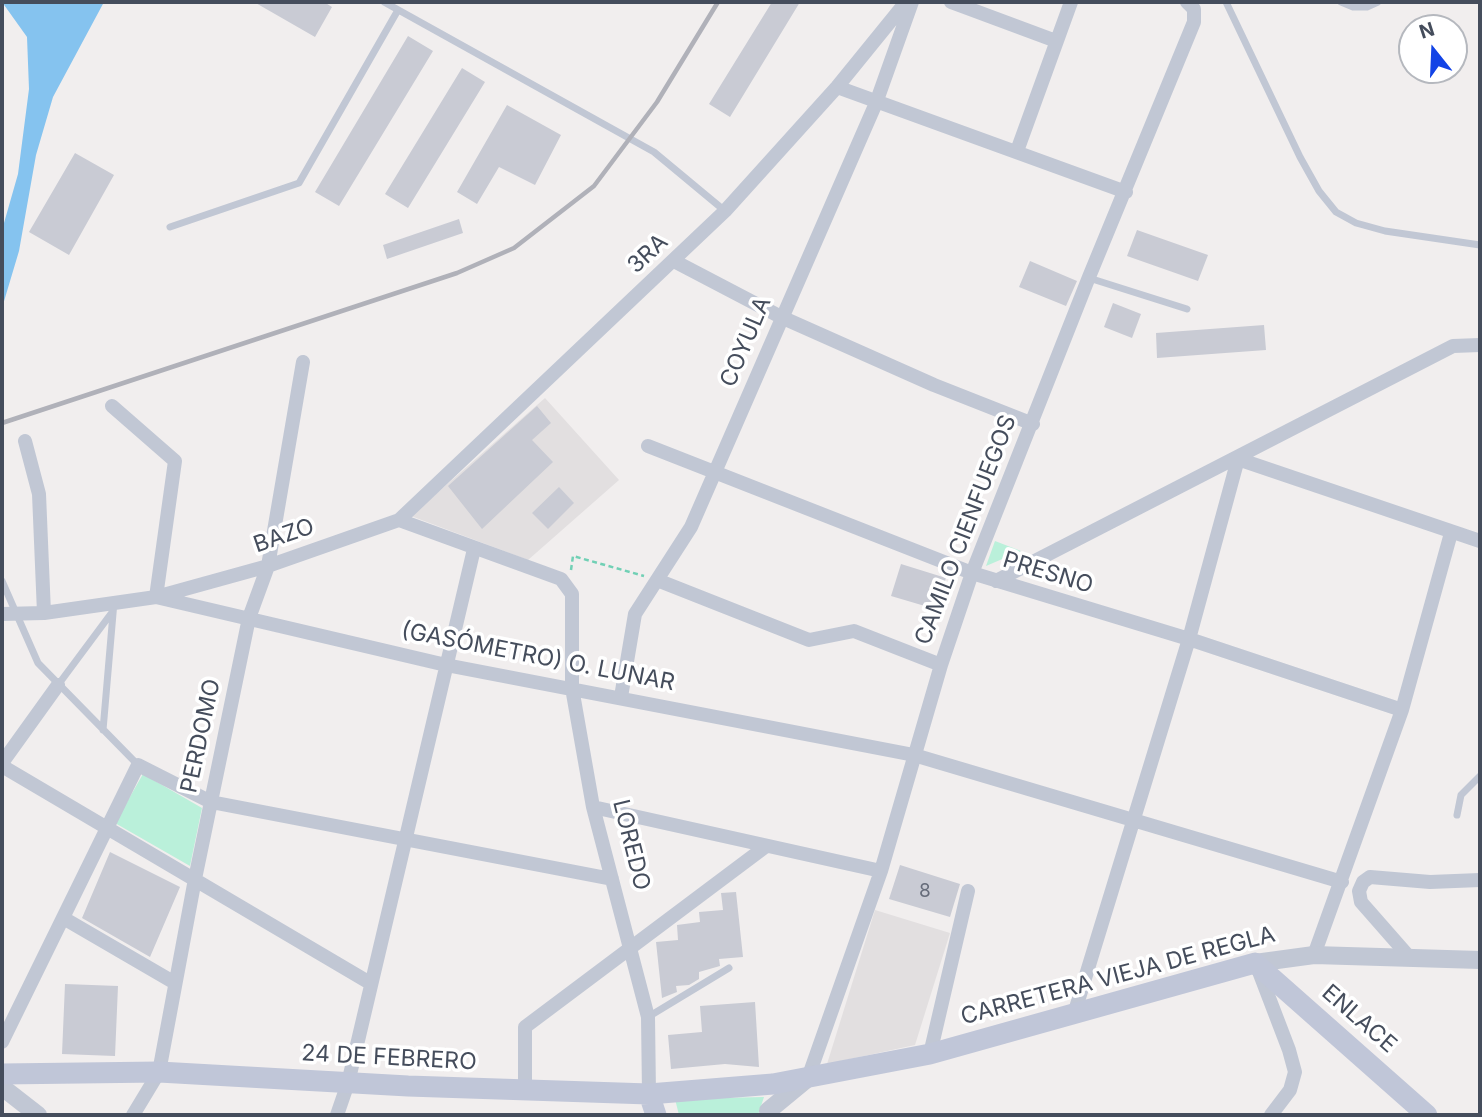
<!DOCTYPE html>
<meta charset="utf-8">
<style>
body{margin:0}
#map{position:relative;width:1482px;height:1117px;overflow:hidden;background:#f1eeee;font-family:Inter,sans-serif}
canvas{display:block}
.frame{position:absolute;inset:0;border:4px solid #454d5c;pointer-events:none}
.north{position:absolute;left:1398px;top:14px;width:70px;height:70px;box-sizing:border-box;background:#fff;border:2px solid #b5b8be;border-radius:50%;rotate:342deg;font-size:19px;font-weight:700;line-height:28px;text-align:center;color:#454d5c}
.north::after{content:'';display:block;margin:auto;width:24px;height:32px;background:#1243e6;clip-path:polygon(50% 0,100% 100%,50% 72%,0 100%)}
</style>
<div id="map">
<canvas width="1482" height="1117"></canvas>
<div class="frame"></div>
<div class="north">N</div>
</div>
<script>
const ctx = document.querySelector('canvas').getContext('2d');
ctx.lineJoin = 'round';
function fillPath(path, color) { ctx.fillStyle = color; ctx.fill(path, 'evenodd'); }
const toPath = rows => new Path2D(rows.map(r => 'M' + r).join(''));
function strokePath(path, color, width, dash) { ctx.strokeStyle = color; ctx.lineWidth = width; ctx.lineCap = dash ? 'butt' : 'round'; ctx.setLineDash(dash || []); ctx.stroke(path); }
function drawText(font, color, halo, rows, align = 'center') {
  ctx.font = font + ' Inter,sans-serif'; ctx.lineWidth = 7; ctx.setLineDash([]); ctx.textBaseline = 'middle'; ctx.strokeStyle = halo; ctx.fillStyle = color; for (const [text, x, y, turn = 0] of rows) {
    ctx.save(); ctx.translate(x, y); ctx.rotate((+turn || 0) * Math.PI / 180); ctx.textAlign = isNaN(turn) ? turn : align; if (halo) ctx.strokeText(text, 0, 0); ctx.fillText(text, 0, 0); ctx.restore();
  }
}
fillPath(toPath([
 [545,398,619,480,528,560,411,516],
 [875,910,950,933,915,1045,827,1064]
]), '#e2dfe0');
fillPath(toPath([
 [995,541,1021,551,986,566],
 [143,774,202,808,190,866,115,823],
 [764,1097,758,1115,679,1115,675,1099]
]), '#baf0da');
fillPath(toPath([
 [2,2,104,2,53,97,36,155,19,251,2,308,2,230,18,174,29,89,27,37]
]), '#85c3ef');
fillPath(toPath([
 [254,2,324,2,332,7,315,37],
 [772,2,800,2,730,117,709,104],
 [408,36,433,51,339,206,315,192],
 [462,68,485,82,408,208,385,194],
 [507,105,561,135,535,185,499,167,477,204,457,192],
 [75,153,114,175,69,255,29,232],
 [459,219,463,233,387,259,383,245],
 [1137,230,1208,255,1198,281,1127,256],
 [1030,261,1077,281,1066,306,1019,287],
 [1113,303,1141,314,1132,338,1104,327],
 [1264,325,1266,350,1157,358,1156,333],
 [537,406,551,423,532,440,553,462,482,529,448,486],
 [559,487,574,503,548,529,532,513],
 [901,564,946,578,935,609,891,596],
 [110,852,180,887,150,957,82,918],
 [900,865,960,884,950,917,889,899],
 [736,892,743,957,719,959,720,966,699,972,699,979,689,985,676,986,677,992,662,998,656,942,678,940,677,925,700,922,699,912,723,910,721,893],
 [65,984,118,986,115,1056,62,1054],
 [755,1002,759,1067,725,1064,671,1069,668,1035,702,1032,700,1006]
]), '#c9cbd4');
strokePath(toPath([
 [571,570,573,556,644,576]
]), '#71d0b5', 2.5, [5, 3.5]);
strokePath(toPath([
 [384,2,654,152,725,211],
 [1226,2,1300,157,1319,191,1336,212,1356,223,1385,231,1480,245],
 [1341,2,1353,7,1367,7,1378,2],
 [170,227,299,183,398,10],
 [1089,278,1187,309],
 [2,581,38,663,138,765],
 [58,685,113,611],
 [103,730,114,602],
 [1457,815,1461,795,1480,776],
 [648,1017,729,968]
]), '#c1c7d4', 7);
strokePath(toPath([
 [951,2,1056,41],
 [837,87,1126,192],
 [1017,151,1071,2],
 [674,261,781,317,934,385,1033,424],
 [112,406,175,461,156,597,446,665,914,755,1342,882],
 [25,441,39,494,44,613],
 [648,446,972,573,1189,639,1402,710],
 [1238,459,1480,541],
 [399,520,725,211,837,87,906,2],
 [657,580,809,640,854,631,941,665],
 [996,581,1453,346,1480,345],
 [2,614,44,613,156,597,268,566,399,520,561,579,572,594,572,688,593,807,648,1017,649,1094],
 [621,697,635,614,691,527,876,103,912,2],
 [2,763,58,685],
 [2,766,370,983],
 [593,807,881,871],
 [65,919,175,983],
 [1314,955,1402,710,1451,533],
 [1411,959,1361,902,1359,891,1363,882,1370,877,1430,882,1480,880],
 [1258,969,1289,1050,1295,1072,1290,1090,1271,1115],
 [1075,1011,1189,639,1238,459],
 [2,1042,138,765,211,802,612,879],
 [930,1054,968,891],
 [808,1078,881,871,941,665,972,573,1089,277,1194,22,1194,9,1187,2],
 [525,1090,525,1027,765,847],
 [133,1115,159,1072,195,879,249,618,268,566,303,362],
 [337,1115,348,1083,474,549]
]), '#c1c7d4', 14);
strokePath(toPath([
 [1255,963,1314,955,1480,960],
 [2,1087,38,1115],
 [768,1111,808,1078]
]), '#c1c7d4', 18);
strokePath(toPath([
 [2,1074,159,1072,408,1086,649,1094,773,1084,930,1054,1255,963,1427,1115],
 [649,1094,656,1115]
]), '#c0c6d8', 21);
strokePath(toPath([
 [2,423,457,273,514,248,594,186,657,102,718,2]
]), '#b0b1b9', 4.5);
drawText('19px', '#666c7a', null, [
 ["8",925,891]
]);
drawText('23px', '#454d5c', '#fff', [
 ["3RA",648,254,-43],
 ["COYULA",746,342,-67],
 ["CAMILO CIENFUEGOS",966,530,-69],
 ["BAZO",284,536,-19],
 ["PRESNO",1048,573,17],
 ["(GASÓMETRO) O. LUNAR",538,657,11],
 ["PERDOMO",201,736,-78],
 ["LOREDO",631,845,76],
 ["CARRETERA VIEJA DE REGLA",1118,976,-15],
 ["ENLACE",1359,1019,41],
 ["24 DE FEBRERO",389,1058,3]
]);
</script>
